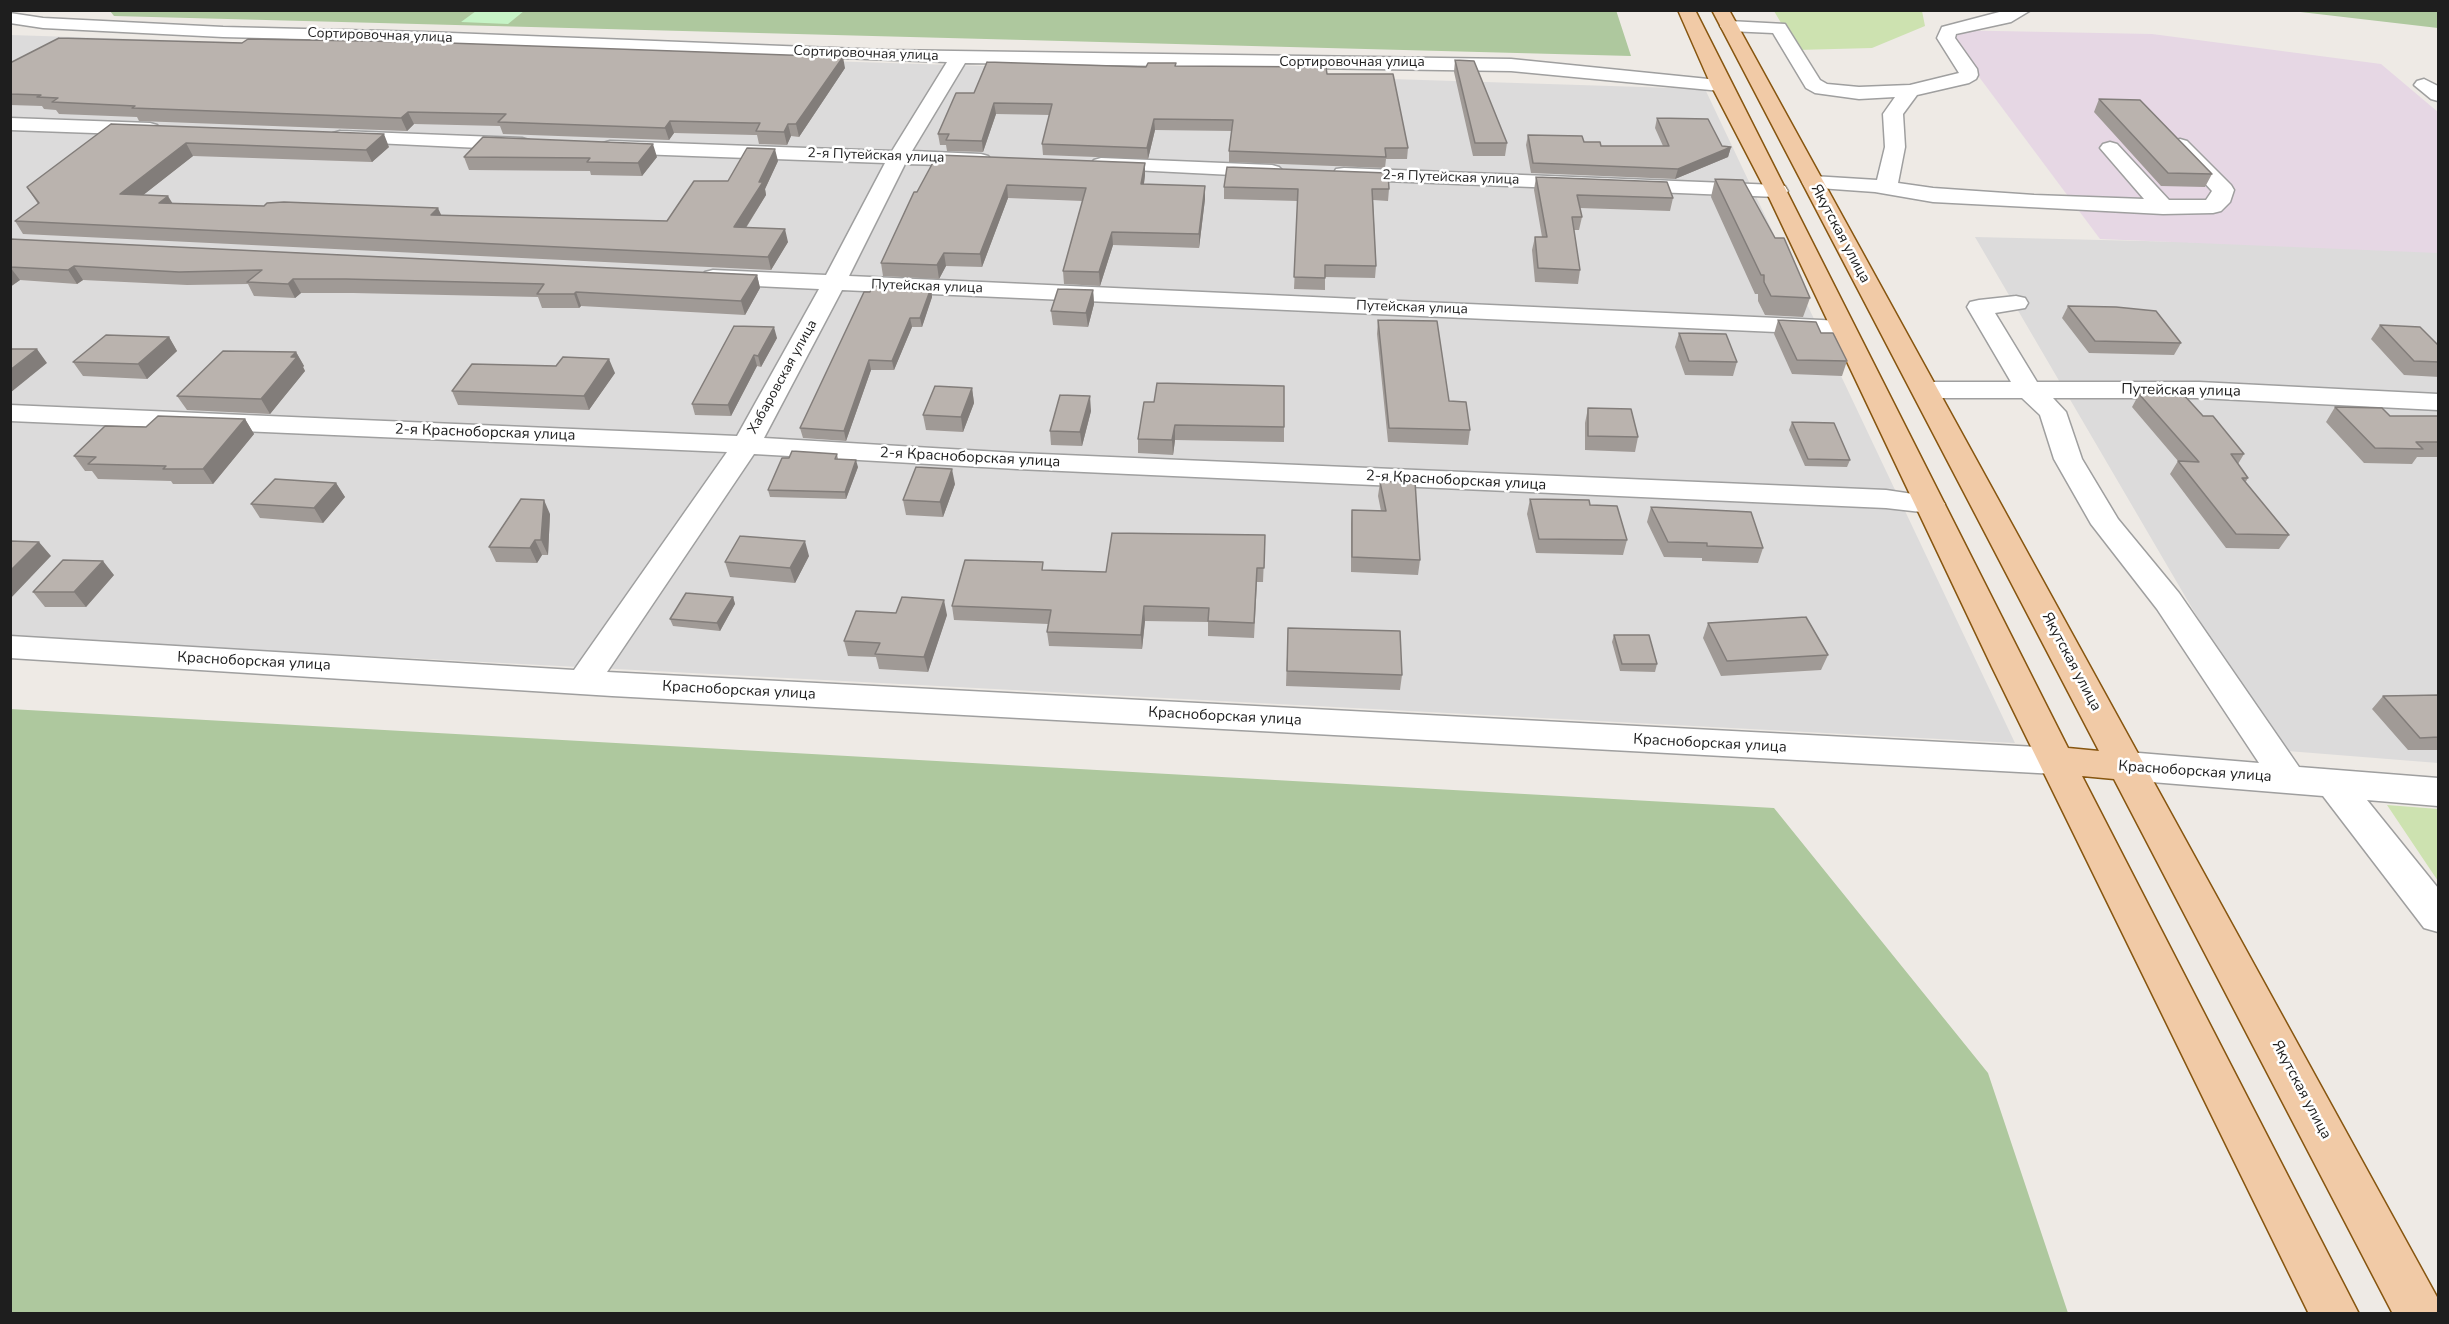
<!DOCTYPE html>
<meta charset="utf-8">
<style>
body{margin:0}
#map{position:relative;width:2449px;height:1324px;overflow:hidden;background:#eeeae5;font-family:"Nunito Sans",sans-serif}
canvas{display:block}
.frame{position:absolute;inset:0;border:12px solid #1e1e1e;pointer-events:none}
</style>
<div id="map">
<canvas width="2449" height="1324"></canvas>
<div class="frame"></div>
</div>
<script>
const ctx = document.querySelector('canvas').getContext('2d');
ctx.lineJoin = 'round';
function fillPath(path, color) { ctx.fillStyle = color; ctx.fill(path, 'evenodd'); }
const toPath = rows => new Path2D(rows.map(r => 'M' + r).join(''));
function strokePath(path, color, width, dash) { ctx.strokeStyle = color; ctx.lineWidth = width; ctx.lineCap = dash ? 'butt' : 'round'; ctx.setLineDash(dash || []); ctx.stroke(path); }
function drawText(font, color, halo, rows, align = 'center') {
  ctx.font = font + ' "Nunito Sans",sans-serif'; ctx.lineWidth = 5; ctx.setLineDash([]); ctx.textBaseline = 'middle'; ctx.strokeStyle = halo; ctx.fillStyle = color; for (const [text, x, y, turn = 0] of rows) {
    ctx.save(); ctx.translate(x, y); ctx.rotate((+turn || 0) * Math.PI / 180); ctx.textAlign = isNaN(turn) ? turn : align; if (halo) ctx.strokeText(text, 0, 0); ctx.fillText(text, 0, 0); ctx.restore();
  }
}
fillPath(toPath([
 [10,35,1705,89,2015,743,11,637],
 [1975,237,2438,248,2438,763,2275,750]
]), '#dcdbdb');
fillPath(toPath([
 [1944,30,2152,34,2381,64,2438,112,2438,253,2100,239]
]), '#e6d7e4');
fillPath(toPath([
 [1774,11,1922,11,1925,26,1872,48,1797,50],
 [2387,805,2438,809,2438,881]
]), '#cde2b0');
fillPath(toPath([
 [1616,10,1631,56,114,16,110,11],
 [2292,11,2438,11,2438,28],
 [10,709,1774,808,1988,1073,2068,1313,11,1313]
]), '#aec89e');
fillPath(toPath([
 [476,11,476,10,524,11,508,24,461,22]
]), '#c6f3c6');
const minor = toPath([
 [2007,10,2031,10,2011,22,1956,34,1955,38,1977,69,1978,75,1976,79,1969,83,1917,95,1903,114,1905,147,1898,183,1933,188,2034,195,2144,199,2100,148,2103,144,2110,142,2117,144,2169,200,2206,200,2212,191,2170,145,2173,141,2180,139,2187,141,2231,185,2234,190,2230,202,2221,211,2213,213,2163,214,1933,202,1875,192,1805,187,1802,182,1805,177,1813,176,1877,180,1885,147,1883,114,1895,97,1859,99,1815,93,1806,88,1773,33,1729,31,1723,30,1720,26,1723,22,1729,21,1785,24,1820,80,1827,84,1859,87,1910,85,1959,73,1937,38,1942,27,2007,10],
 [10,13,43,18,223,27,425,32,885,50,1511,59,1728,81,1731,85,1728,89,1721,91,1511,71,965,63,912,151,981,154,988,156,991,160,988,164,981,166,905,164,849,276,1843,321,1852,323,1855,328,1852,333,1843,335,842,290,764,438,1017,453,1886,490,1940,498,1945,504,1940,510,1930,513,1886,508,1017,469,754,454,607,672,2056,748,2069,752,2074,761,2069,770,2056,774,612,696,10,658,10,636,574,670,727,452,10,421,10,405,737,436,819,289,713,284,705,282,701,277,705,272,713,270,826,275,885,163,610,153,603,151,600,147,603,143,610,141,892,151,947,62,425,42,223,37,43,28,10,23,10,13],
 [2424,79,2438,86,2438,101,2431,99,2414,85,2417,81,2424,79],
 [10,118,150,123,157,125,160,129,157,133,150,135,10,130,10,118],
 [340,131,522,138,529,140,532,144,529,148,522,150,333,141,330,137,333,133,340,131],
 [1101,158,1272,165,1279,167,1283,171,1279,175,1272,177,1094,168,1091,164,1094,160,1101,158],
 [1344,168,1777,185,1785,186,1788,191,1785,196,1777,197,1336,179,1333,174,1336,169,1344,168],
 [2016,296,2025,298,2028,303,2025,308,1995,313,2037,382,2199,382,2438,394,2438,410,2199,398,2053,398,2066,412,2082,459,2118,519,2179,593,2299,767,2438,778,2438,806,2367,800,2438,888,2438,932,2424,928,2323,796,2127,780,2114,776,2109,766,2114,756,2127,752,2259,763,2157,609,2091,524,2054,459,2040,415,2022,398,1924,398,1915,396,1911,390,1915,384,1924,382,2011,382,1967,307,1970,302,1979,300,2016,296]
]);
const major = toPath([
 [1678,10,1695,10,2068,748,2099,751,1712,10,1729,10,2437,1297,2438,1314,2393,1314,2114,779,2082,776,2359,1314,2309,1314,1992,667,1766,191,1711,85,1678,10]
]);
strokePath(minor, '#9f9f9f', 3);
strokePath(major, '#875610', 3);
fillPath(minor, '#fff');
fillPath(major, '#f1caa6');
fillPath(toPath([
 [1455,60,1507,143,1505,156,1473,156,1454,72],
 [10,63,845,68,799,137,791,136,787,145,759,144,757,135,754,135,674,133,669,140,503,134,500,126,414,124,407,131,139,121,137,117,59,114,56,110,44,109,42,106,10,105],
 [1176,63,1176,66,1327,74,1408,148,1407,159,1386,159,1385,168,1229,162,1229,151,1232,131,1155,130,1148,159,1043,155,1042,144,1050,115,996,114,983,152,947,151,946,145,940,145,938,134,974,93],
 [2099,99,2212,174,2205,187,2161,186,2094,112],
 [1657,118,1722,146,1731,147,1728,157,1675,179,1531,173,1526,145,1528,135,1584,142,1601,146,1663,146,1655,128],
 [111,124,389,147,372,162,193,156,143,195,173,204,442,216,667,221,728,181,778,161,765,189,766,195,746,228,788,242,771,270,23,234,15,221,38,204,27,187],
 [464,157,657,157,642,176,591,175,590,171,469,170],
 [1145,175,1144,184,1205,199,1199,248,1113,245,1100,286,1064,284,1063,271,1083,201,1008,198,982,267,946,266,939,279,883,276,881,263,914,192],
 [1536,177,1673,198,1670,211,1580,208,1582,217,1579,230,1574,230,1580,270,1578,284,1535,282,1532,250,1535,237,1542,237,1534,190],
 [1715,179,1775,238,1810,298,1803,317,1765,315,1758,301,1758,294,1755,294,1711,197],
 [1224,187,1389,189,1388,201,1373,200,1376,266,1375,278,1325,277,1325,290,1294,289,1298,201,1224,199],
 [10,239,757,275,760,288,745,315,581,306,579,308,542,308,538,297,353,293,301,293,295,298,254,296,248,284,187,285,83,280,77,284,20,280,10,287],
 [931,288,932,297,922,327,912,327,894,370,871,370,846,441,803,438,800,428,870,292],
 [1093,290,1094,304,1088,327,1053,325,1051,311],
 [2068,306,2181,343,2174,355,2089,353,2062,318],
 [1378,320,1449,401,1470,430,1468,445,1388,442,1377,334],
 [1778,320,1821,333,1847,361,1842,376,1792,374,1774,334],
 [2380,325,2439,346,2439,377,2404,375,2371,339],
 [734,326,777,338,761,367,757,366,731,416,695,415,692,404],
 [1679,333,1737,362,1733,376,1685,375,1675,347],
 [169,337,177,351,147,379,83,376,73,362],
 [296,352,304,366,303,367,305,371,270,414,187,410,177,396],
 [615,373,589,410,458,405,452,391],
 [972,388,974,403,963,432,926,430,923,415],
 [2139,394,2203,416,2244,454,2238,464,2248,478,2245,483,2289,535,2279,549,2226,548,2170,474,2178,461,2132,407],
 [1144,402,1284,427,1284,442,1175,440,1173,455,1138,453,1138,439],
 [2335,407,2390,416,2439,416,2439,457,2417,457,2412,464,2364,463,2326,422],
 [1588,408,1638,437,1635,452,1585,450,1585,423],
 [1091,411,1082,446,1051,445,1050,431],
 [245,419,254,434,213,484,173,484,171,481,98,479,92,471,85,471,74,456,146,427],
 [1792,422,1850,460,1847,467,1805,466,1789,430],
 [837,454,838,459,858,467,846,499,770,497,768,490,789,458],
 [1380,482,1420,560,1418,575,1351,572,1351,524,1352,510,1381,511,1378,496],
 [336,483,345,497,323,523,260,518,251,504],
 [955,484,943,517,906,515,903,500],
 [1530,499,1590,505,1627,540,1623,555,1536,553,1527,514],
 [1651,507,1763,548,1758,563,1702,561,1702,558,1664,557,1647,522],
 [550,514,548,555,542,555,537,563,496,562,489,547],
 [1265,535,1263,582,1257,582,1254,638,1208,636,1208,622,1145,621,1142,649,1049,646,1047,632,1048,624,954,620,952,606,1044,571,1106,572],
 [809,556,795,583,730,577,725,562],
 [114,575,86,607,45,607,33,592],
 [733,597,735,604,720,631,673,626,670,619],
 [947,615,928,672,879,669,876,657,848,656,844,641],
 [1708,623,1828,655,1821,670,1721,676,1703,638],
 [1288,628,1402,675,1400,690,1286,686],
 [1614,635,1657,664,1655,672,1620,671,1612,642],
 [2439,695,2439,750,2408,750,2372,709,2383,696]
]), '#a09a96');
fillPath(toPath([
 [843,57,845,68,799,137,796,124],
 [994,103,996,114,983,152,982,141],
 [408,112,414,124,407,131,401,118],
 [1154,119,1155,130,1148,159,1147,148],
 [670,121,674,133,669,140,665,128],
 [788,124,791,136,787,145,784,132],
 [384,134,389,147,372,162,366,150],
 [186,143,193,156,128,207,120,194],
 [653,144,657,157,642,176,638,163],
 [1731,147,1728,157,1675,179,1678,169],
 [775,149,778,161,765,189,766,195,738,240,734,227],
 [1145,163,1145,175,1142,197,1141,184],
 [1007,185,1008,198,982,267,980,254],
 [1205,186,1205,199,1199,248,1199,234],
 [168,196,176,209,159,203],
 [438,208,444,221,431,215],
 [785,229,788,242,771,270,768,257],
 [1112,232,1113,245,1100,286,1099,272],
 [944,253,946,266,939,279,937,265],
 [74,266,83,280,77,284,68,270],
 [10,267,20,280,10,287],
 [757,275,760,288,745,315,741,301],
 [293,279,301,293,295,298,288,284],
 [931,288,932,297,922,327,920,318],
 [1093,290,1094,304,1088,327,1086,313],
 [576,292,581,306,579,308,574,294],
 [910,318,912,327,894,370,892,361],
 [774,327,777,338,761,367,758,356],
 [169,337,177,351,147,379,138,364],
 [37,349,47,363,10,393,10,370],
 [296,352,304,366,303,367,305,371,270,414,261,399,291,357],
 [754,355,757,366,731,416,728,405],
 [609,359,615,373,589,410,584,396],
 [869,360,871,370,846,441,844,431],
 [972,388,974,403,963,432,961,417],
 [1090,396,1091,411,1082,446,1080,432],
 [245,419,254,434,213,484,203,469],
 [1175,425,1175,440,1173,455,1172,440],
 [856,460,858,467,846,499,845,492],
 [952,469,955,484,943,517,940,502],
 [336,483,345,497,323,523,314,508],
 [544,500,550,514,548,555,541,540],
 [535,540,542,555,537,563,530,548],
 [805,541,809,556,795,583,790,568],
 [39,542,51,556,10,599,10,571],
 [103,561,114,575,86,607,74,592],
 [733,597,735,604,720,631,717,623],
 [944,600,947,615,928,672,924,657],
 [1144,606,1145,621,1142,649,1141,635]
]), '#827d7a');
const building = toPath([
 [59,38,242,43,248,39,420,42,843,57,796,124,788,124,784,132,756,131,760,123,751,123,670,121,665,128,498,122,506,114,408,112,401,118,132,108,135,106,52,102,58,98,37,97,41,95,10,94,10,63,59,38],
 [1455,60,1474,61,1507,143,1475,143,1455,60],
 [987,62,1146,67,1148,63,1176,63,1175,66,1326,67,1327,74,1393,74,1408,148,1385,148,1386,157,1229,151,1233,120,1154,119,1147,148,1042,144,1052,104,994,103,982,141,946,140,949,134,938,134,956,93,974,93,987,62],
 [2099,99,2140,100,2212,174,2168,173,2099,99],
 [1657,118,1708,119,1722,146,1731,147,1678,169,1533,163,1528,135,1582,136,1584,142,1600,142,1601,146,1669,146,1657,118],
 [111,124,384,134,366,150,186,143,120,194,168,196,159,203,264,206,267,203,284,202,438,208,431,215,667,221,694,181,728,181,747,148,775,149,759,182,763,182,734,227,785,229,768,257,15,221,39,203,27,187,111,124],
 [483,137,653,144,638,163,587,162,590,158,464,157,483,137],
 [937,155,1145,163,1141,184,1205,186,1199,234,1112,232,1099,272,1063,271,1086,188,1007,185,980,254,944,253,937,265,881,263,914,192,917,192,937,155],
 [1227,167,1388,173,1389,189,1372,189,1376,266,1325,265,1325,278,1294,277,1298,189,1224,187,1227,167],
 [1536,177,1667,182,1673,198,1577,195,1582,217,1572,217,1580,270,1538,268,1535,237,1547,237,1536,177],
 [1715,179,1743,180,1775,238,1784,238,1810,298,1771,296,1764,282,1764,275,1761,275,1715,179],
 [10,239,757,275,741,301,576,292,574,294,537,294,544,284,346,279,293,279,288,284,247,282,262,270,179,272,74,266,68,270,10,267,10,239],
 [873,286,931,288,920,318,910,318,892,361,869,360,844,431,800,428,864,292,870,292,873,286],
 [1058,289,1093,290,1086,313,1051,311,1058,289],
 [2068,306,2116,307,2156,311,2181,343,2095,341,2068,306],
 [1378,320,1437,321,1449,401,1466,402,1470,430,1389,428,1378,320],
 [1778,320,1816,322,1821,333,1833,333,1847,361,1797,360,1778,320],
 [2380,325,2420,327,2439,346,2439,362,2414,361,2380,325],
 [734,326,774,327,758,356,754,355,728,405,692,404,734,326],
 [1679,333,1726,334,1737,362,1689,361,1679,333],
 [106,335,169,337,138,364,73,362,106,335],
 [10,349,37,349,10,370,10,349],
 [223,351,296,352,291,357,297,357,261,399,177,396,223,351],
 [563,357,609,359,584,396,452,391,472,364,556,366,563,357],
 [1157,383,1284,386,1284,427,1175,425,1172,440,1138,439,1144,402,1154,402,1157,383],
 [935,386,972,388,961,417,923,415,935,386],
 [2139,394,2183,394,2203,416,2213,416,2244,454,2231,454,2248,478,2242,478,2289,535,2236,534,2178,461,2199,462,2139,394],
 [1060,395,1090,396,1080,432,1050,431,1060,395],
 [2335,407,2382,408,2390,416,2439,416,2439,442,2416,442,2423,449,2375,448,2335,407],
 [1588,408,1631,409,1638,437,1588,436,1588,408],
 [158,416,245,419,203,469,163,469,166,466,88,464,96,457,74,456,105,426,146,427,158,416],
 [1792,422,1834,423,1850,460,1808,459,1792,422],
 [792,451,837,454,835,459,856,460,845,492,768,490,782,458,789,458,792,451],
 [916,467,952,469,940,502,903,500,916,467],
 [275,479,336,483,314,508,251,504,275,479],
 [1415,481,1420,560,1352,557,1352,510,1386,511,1380,482,1415,481],
 [521,499,544,500,541,540,535,540,530,548,489,547,521,499],
 [1530,499,1589,500,1590,505,1617,506,1627,540,1539,539,1530,499],
 [1651,507,1751,512,1763,548,1707,546,1707,543,1668,542,1651,507],
 [1112,533,1265,535,1264,568,1257,568,1254,623,1208,621,1209,608,1144,606,1141,635,1047,632,1051,610,952,606,965,560,1043,562,1042,570,1106,572,1112,533],
 [740,536,805,541,790,568,725,562,740,536],
 [10,541,39,542,10,571,10,541],
 [63,560,103,561,74,592,33,592,63,560],
 [686,593,733,597,717,623,670,619,686,593],
 [902,597,944,600,924,657,875,654,880,643,844,641,856,611,896,613,902,597],
 [1806,617,1828,655,1727,661,1708,623,1806,617],
 [1288,628,1400,631,1402,675,1287,671,1288,628],
 [1614,635,1649,635,1657,664,1622,664,1614,635],
 [2439,695,2439,737,2420,738,2383,696,2439,695]
]);
fillPath(building, '#bab3ae');
strokePath(building, '#827d7a', 1.5);
drawText('14px', '#1e1e1e', '#fff', [
 ["Сортировочная улица",380,36,2],
 ["Сортировочная улица",866,54,2],
 ["Сортировочная улица",1352,63],
 ["2-я Путейская улица",876,156,2],
 ["2-я Путейская улица",1451,178,2],
 ["Путейская улица",927,287,2],
 ["Путейская улица",1412,308,2],
 ["Хабаровская улица",783,377,-61]
]);
drawText('15px', '#1e1e1e', '#fff', [
 ["Якутская улица",1840,234,62],
 ["Путейская улица",2181,391,1],
 ["2-я Красноборская улица",485,433,2],
 ["2-я Красноборская улица",970,458,3],
 ["2-я Красноборская улица",1456,481,3],
 ["Красноборская улица",254,662,3],
 ["Якутская улица",2071,662,62],
 ["Красноборская улица",739,691,3],
 ["Красноборская улица",1225,717,3],
 ["Красноборская улица",1710,744,3],
 ["Красноборская улица",2195,772,4],
 ["Якутская улица",2301,1090,62]
]);
</script>
